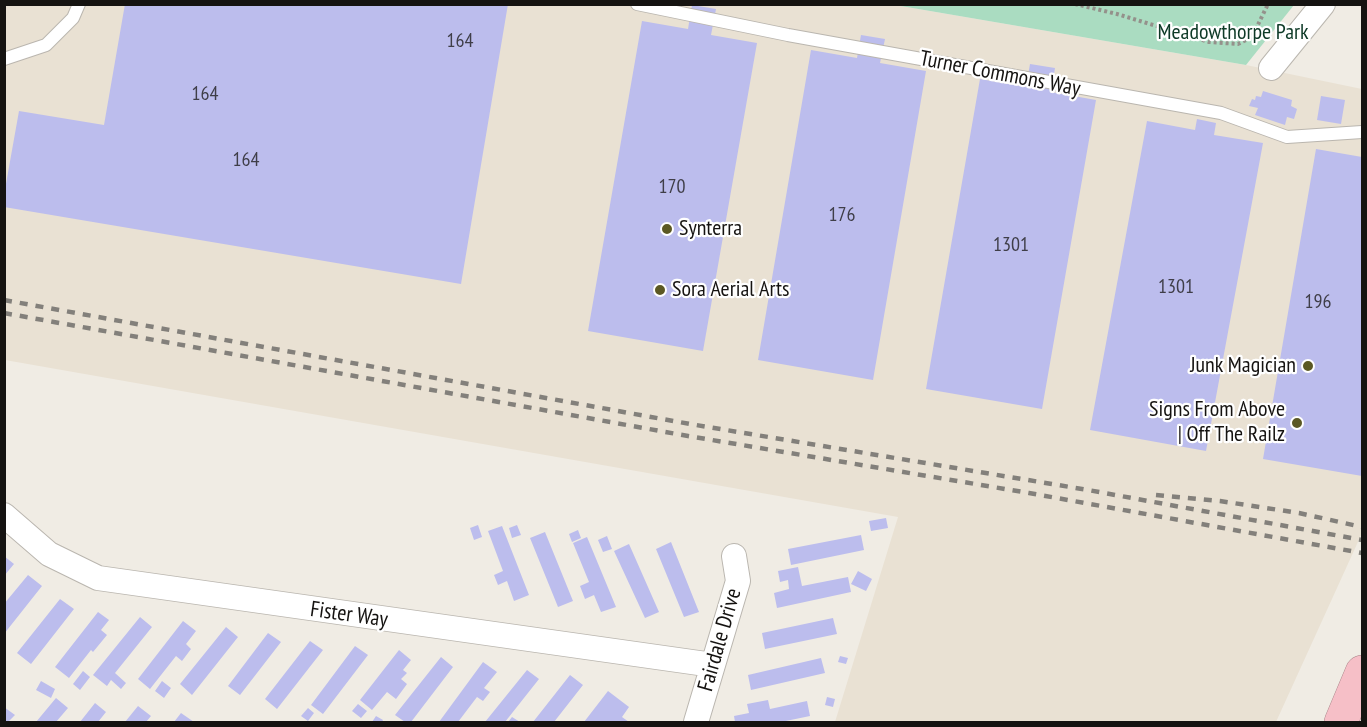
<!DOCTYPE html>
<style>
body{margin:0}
#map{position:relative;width:1367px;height:727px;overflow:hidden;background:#f0ece4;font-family:"PT Sans Narrow",sans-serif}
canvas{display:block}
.frame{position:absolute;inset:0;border:6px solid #151311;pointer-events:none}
</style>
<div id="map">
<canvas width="1367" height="727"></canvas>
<div class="frame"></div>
</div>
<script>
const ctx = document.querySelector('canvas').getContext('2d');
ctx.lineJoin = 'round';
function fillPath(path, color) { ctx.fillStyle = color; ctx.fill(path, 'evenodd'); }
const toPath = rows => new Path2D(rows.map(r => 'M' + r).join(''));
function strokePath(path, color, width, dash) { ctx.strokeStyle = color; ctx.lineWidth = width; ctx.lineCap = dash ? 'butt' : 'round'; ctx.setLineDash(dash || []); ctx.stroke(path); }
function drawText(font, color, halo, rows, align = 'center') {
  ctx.font = font + ' "PT Sans Narrow",sans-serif'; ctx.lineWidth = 4.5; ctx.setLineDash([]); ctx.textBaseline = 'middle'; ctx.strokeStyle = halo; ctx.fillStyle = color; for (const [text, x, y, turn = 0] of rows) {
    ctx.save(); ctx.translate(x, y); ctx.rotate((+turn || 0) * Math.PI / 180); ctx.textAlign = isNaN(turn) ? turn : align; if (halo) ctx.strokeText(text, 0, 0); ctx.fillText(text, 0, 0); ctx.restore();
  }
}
fillPath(toPath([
 [4,5,895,5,1246,65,1362,89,1362,533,1276,722,835,722,898,517,5,360]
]), '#e9e1d3');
fillPath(toPath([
 [895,5,1294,4,1294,5,1246,65]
]), '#aadcc1');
fillPath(toPath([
 [125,4,508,4,461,284,4,207,4,195,19,111,104,125],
 [692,5,716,9,711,35,757,43,703,351,588,331,642,21,688,29],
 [861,35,885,39,880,63,926,71,873,380,758,360,811,50,857,58],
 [1030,64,1055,68,1051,92,1096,100,1042,409,926,389,980,79,1026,87],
 [1263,91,1292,100,1291,106,1297,109,1294,119,1287,117,1285,125,1255,115,1258,108,1249,106,1252,99,1255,100,1256,96,1261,97],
 [1321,96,1345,100,1341,124,1317,120],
 [1197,119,1216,123,1214,135,1263,143,1206,451,1090,430,1147,121,1195,130],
 [1316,149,1362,157,1362,476,1263,459],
 [886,518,888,528,871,531,869,521],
 [478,525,482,537,474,540,470,528],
 [517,525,521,535,512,538,509,528],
 [502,526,529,595,514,601,507,581,498,585,494,575,503,571,488,531],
 [578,530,581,538,572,542,569,534],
 [545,532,573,601,558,607,530,538],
 [861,535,864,550,791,565,788,549],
 [607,536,612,549,603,552,598,540],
 [587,537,616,607,601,612,594,595,585,599,580,586,589,582,573,543],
 [671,542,699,612,684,617,656,549],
 [629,544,659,612,645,618,614,551],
 [4,556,14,564,4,576],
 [798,567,802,586,848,577,851,592,777,608,774,593,789,589,788,580,780,582,778,571],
 [858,571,872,579,866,591,851,584],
 [28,575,42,586,4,634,4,604],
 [60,599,74,609,31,664,17,653],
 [98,612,109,620,101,630,107,635,93,652,91,650,69,678,55,667],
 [140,617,152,627,115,673,126,683,121,689,111,680,107,686,93,675],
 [833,618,837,634,765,649,762,633],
 [183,621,196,631,186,644,191,649,182,661,176,656,150,689,138,679],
 [226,627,238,637,192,695,180,684],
 [268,633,281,642,240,695,228,686],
 [310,641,323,650,277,709,265,699],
 [355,646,368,655,323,714,311,705],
 [399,650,411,660,403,670,407,673,401,679,407,684,396,699,387,692,372,710,360,700],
 [840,656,848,658,846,664,838,662],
 [441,657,453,667,411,722,405,722,395,715],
 [821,658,825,673,751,690,748,675],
 [483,662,497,672,484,688,490,692,483,701,477,697,458,722,439,722],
 [527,670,539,679,505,722,485,722],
 [83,671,90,677,80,690,73,684],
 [570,675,583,685,554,722,533,722],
 [41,681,55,689,51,698,36,690],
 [162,681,171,688,164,698,155,691],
 [608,691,629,707,622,717,629,722,584,722],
 [827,697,835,699,833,707,825,705],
 [56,698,68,708,56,722,36,722],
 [768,700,770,709,807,701,810,716,781,722,735,722,734,716,749,713,747,704],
 [95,703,106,712,98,722,80,722],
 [358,704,367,711,361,718,352,711],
 [138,706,151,716,146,722,125,722],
 [4,707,15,715,8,722,4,722],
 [308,708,314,713,308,721,301,716],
 [181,713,194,722,174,722],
 [376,716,383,720,382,722,372,722],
 [512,717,520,722,508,722]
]), '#bcbded');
const lane = toPath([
 [637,4,788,35,1221,113,1287,137,1362,132],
 [4,59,46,45,73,18,79,4]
]);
const street = toPath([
 [1271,68,1323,4],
 [4,515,49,554,98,578,713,665],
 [696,722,738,581,734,556]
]);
const highway = toPath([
 [1341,722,1362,672]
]);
strokePath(lane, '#bab6af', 14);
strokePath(street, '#bab6af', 26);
strokePath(highway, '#a78387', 34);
strokePath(toPath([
 [1075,4,1117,14,1209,42,1238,44,1252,37,1268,4]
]), '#94918b', 4, [3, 3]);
strokePath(lane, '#fff', 12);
strokePath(street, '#fff', 24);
strokePath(highway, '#f6bfc7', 33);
strokePath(toPath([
 [4,300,690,424,1088,490,1362,540],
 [4,313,688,436,1029,493,1362,553],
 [1156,495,1220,501,1299,513,1362,527]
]), '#83807b', 4.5, [8, 8]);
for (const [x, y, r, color] of [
 [667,229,6,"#5b5824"],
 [660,290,6,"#5b5824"],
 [1308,366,6,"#5b5824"],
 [1297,423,6,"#5b5824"]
]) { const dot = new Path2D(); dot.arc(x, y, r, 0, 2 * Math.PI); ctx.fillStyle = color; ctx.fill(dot); strokePath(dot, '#fff', 2); }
drawText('20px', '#3f3e48', null, [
 ["164",460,41],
 ["164",205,94],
 ["164",246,160],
 ["170",672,187],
 ["176",842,215],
 ["1301",1011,245],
 ["1301",1176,287],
 ["196",1318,302]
]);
drawText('22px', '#0e3a27', '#fff', [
 ["Meadowthorpe Park",1233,33]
]);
drawText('22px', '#151311', '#fff', [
 ["Turner Commons Way",1000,74,11],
 ["Fister Way",349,615,8],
 ["Fairdale Drive",720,640,-74]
]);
drawText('22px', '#151311', '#fff', [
 ["Synterra",679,229],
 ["Sora Aerial Arts",672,290],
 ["Junk Magician",1296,366,"right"],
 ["Signs From Above",1285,410,"right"],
 ["| Off The Railz",1285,435,"right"]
], 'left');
</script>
